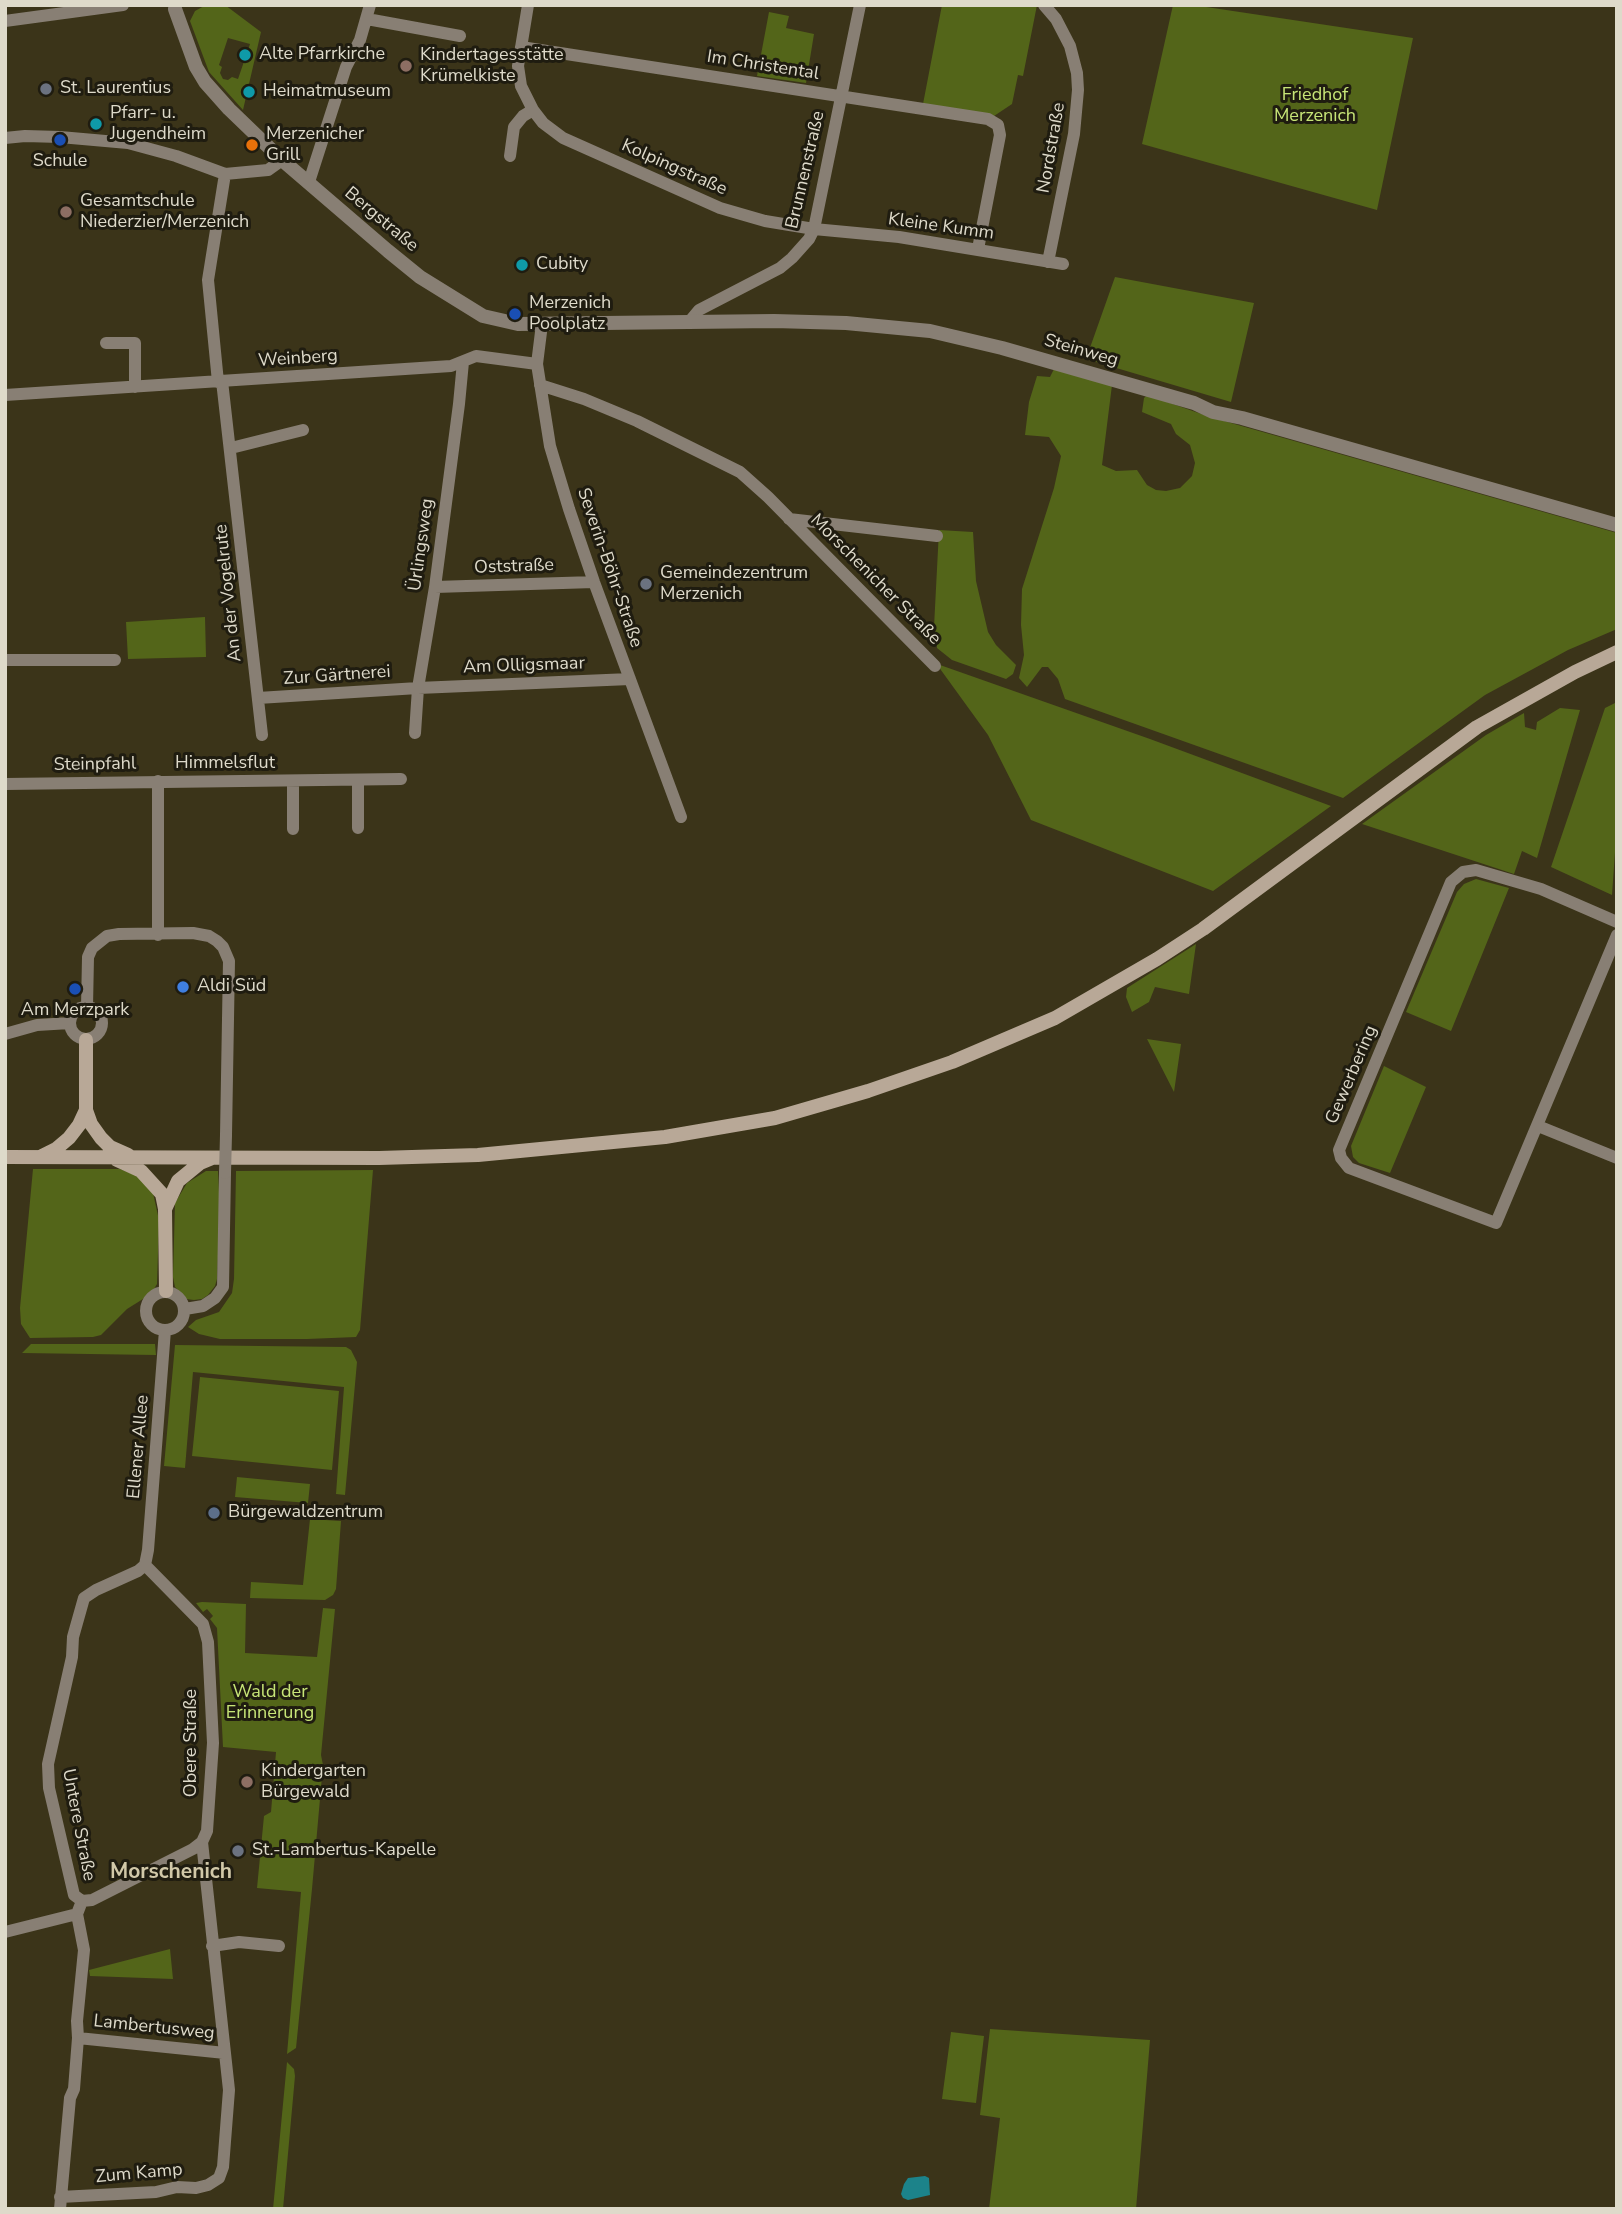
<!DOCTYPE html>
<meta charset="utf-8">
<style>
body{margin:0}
#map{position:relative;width:1622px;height:2214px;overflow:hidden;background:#3b3419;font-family:"Nunito Sans",sans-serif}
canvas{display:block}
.frame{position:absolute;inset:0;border:7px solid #dedaca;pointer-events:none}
</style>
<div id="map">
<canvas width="1622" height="2214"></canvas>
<div class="frame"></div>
</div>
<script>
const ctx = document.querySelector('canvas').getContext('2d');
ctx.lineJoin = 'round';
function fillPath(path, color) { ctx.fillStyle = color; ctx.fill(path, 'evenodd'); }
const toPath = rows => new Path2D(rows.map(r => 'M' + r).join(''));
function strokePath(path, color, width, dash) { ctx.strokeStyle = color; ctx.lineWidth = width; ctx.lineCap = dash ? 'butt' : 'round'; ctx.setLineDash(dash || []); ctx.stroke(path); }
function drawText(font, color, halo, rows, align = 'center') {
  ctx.font = font + ' "Nunito Sans",sans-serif'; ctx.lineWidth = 6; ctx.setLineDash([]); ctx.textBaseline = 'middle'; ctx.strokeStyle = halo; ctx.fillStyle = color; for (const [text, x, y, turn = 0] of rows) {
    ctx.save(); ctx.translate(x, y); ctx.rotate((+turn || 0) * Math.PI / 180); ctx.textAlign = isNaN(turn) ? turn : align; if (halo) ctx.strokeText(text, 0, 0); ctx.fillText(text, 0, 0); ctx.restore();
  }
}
fillPath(toPath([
 [206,5,225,5,261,32,243,110,209,72,190,21,195,11],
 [228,38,250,44,238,79,232,77,228,80,223,79,220,73,222,67,219,65],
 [942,5,1037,5,1023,76,1018,75,1012,104,994,116,923,104],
 [1173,5,1193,5,1413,38,1377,210,1142,144],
 [769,12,789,16,786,28,814,34,806,83,757,76],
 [1115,277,1254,303,1231,402,1086,359],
 [1054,369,1112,385,1102,465,1116,471,1137,470,1147,485,1156,490,1166,491,1180,488,1192,476,1195,463,1190,445,1176,434,1171,424,1142,412,1144,398,1147,395,1210,417,1617,533,1617,629,1568,650,1485,695,1343,798,1065,699,1058,679,1048,667,1042,667,1027,687,1019,678,1024,655,1021,625,1022,589,1054,488,1061,456,1049,437,1025,435,1029,402,1037,376,1050,377],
 [939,530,973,532,976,581,988,632,996,645,1016,665,1013,674,1006,679,952,660,937,648,934,627],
 [205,617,206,657,128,659,126,622],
 [940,665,1150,739,1331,806,1213,891,1031,820,988,735,938,666],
 [1617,702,1617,824,1612,895,1551,867,1605,708],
 [1560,708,1580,710,1537,858,1522,851,1514,874,1362,824,1486,735,1524,713,1525,727,1536,730,1537,722],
 [1476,879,1509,888,1451,1031,1406,1012,1457,892,1464,884],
 [1196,944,1189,994,1155,987,1149,1002,1132,1012,1126,997,1127,988],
 [1147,1039,1181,1044,1174,1092],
 [1384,1066,1426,1087,1390,1173,1359,1163,1353,1157,1351,1146],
 [33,1169,120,1169,140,1177,153,1193,159,1220,157,1284,151,1294,127,1309,101,1335,93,1337,30,1338,21,1324,20,1308],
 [373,1170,360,1330,356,1337,307,1339,220,1339,199,1334,188,1327,196,1320,219,1312,232,1293,234,1279,236,1171],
 [206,1171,218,1171,220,1213,217,1279,215,1286,208,1295,202,1299,194,1300,186,1299,175,1287,173,1277,175,1203,187,1183],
 [31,1344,155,1344,156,1355,22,1353],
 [175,1345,346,1347,351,1350,357,1362,345,1495,336,1494,344,1387,193,1372,185,1468,164,1466],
 [200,1377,339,1391,332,1470,192,1456],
 [237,1477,310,1484,308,1503,235,1497],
 [310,1519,341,1521,336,1589,333,1595,325,1600,250,1598,251,1582,303,1585],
 [202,1602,246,1604,245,1653,317,1657,323,1608,335,1609,321,1755,323,1765,312,1889,296,2048,287,2054,301,1892,257,1888,264,1816,271,1812,276,1752,223,1747,217,1628,210,1619,213,1616,207,1609,203,1612,196,1603],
 [170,1949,173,1979,90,1976,89,1970],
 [990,2029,1150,2040,1136,2209,989,2209,1000,2118,980,2115],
 [951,2032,984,2036,976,2103,942,2099],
 [287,2062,294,2069,295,2076,283,2209,273,2209]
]), '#536519');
fillPath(toPath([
 [925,2176,929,2178,930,2195,908,2200,903,2198,901,2194,904,2184,908,2178]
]), '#1c838a');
strokePath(toPath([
 [528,5,518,66,521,86,533,110,543,123,563,138,720,208,765,221,814,229,899,237,1063,264],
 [1044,5,1056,19,1070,46,1077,73,1078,90,1074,134,1048,262],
 [367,19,460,36],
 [5,21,123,5],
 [521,47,988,119,998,125,1000,135,978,249],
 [5,138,25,136,60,137,128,143,176,156,225,174,268,170,282,160],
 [510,156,514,127,523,116,533,110],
 [309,182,346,67,360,40,370,5],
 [689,322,699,310,780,268,792,258,809,239,814,229,860,5],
 [542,324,537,364,550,446,569,509,594,582,681,817],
 [106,343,135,343,135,387],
 [222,381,262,735],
 [218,382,208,280,225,174],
 [540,385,584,399,637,421,740,472,768,497,935,666],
 [5,395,451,366,476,356,537,364],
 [231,448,303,430],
 [789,519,937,536],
 [435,587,594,582],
 [5,660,115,660],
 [258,698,418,688,630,679],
 [415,733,418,688,435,587,459,404,463,362],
 [358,780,358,828],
 [158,781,158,935],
 [293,781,293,829],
 [5,784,401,779],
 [1617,922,1541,889,1476,870,1463,872,1451,882,1339,1150,1341,1158,1349,1168,1496,1223,1617,935],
 '70 1023a16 16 0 1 1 32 0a16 16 0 1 1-32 0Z',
 [87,1007,88,957,92,948,107,936,119,934,193,933,209,936,217,941,223,947,229,961,226,1135],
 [5,1034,37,1025,70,1023],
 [1538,1126,1617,1158],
 '146 1311a19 19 0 1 1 38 0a19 19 0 1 1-38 0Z',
 [185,1309,203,1306,215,1298,223,1287,225,1173],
 [145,1565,148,1550,165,1330],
 [82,1901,74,1895,49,1788,48,1764,72,1657,73,1637,84,1598,96,1590,138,1571,145,1565],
 [82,1901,92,1900,193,1849,202,1842],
 [5,1932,77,1914],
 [212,1946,239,1942,279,1946],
 [78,2038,225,2053],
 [60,2197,156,2192,177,2187,196,2188,208,2185,219,2178,223,2167,229,2090,202,1842,207,1831,213,1743,208,1642,203,1624,145,1565],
 [60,2209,70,2098,74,2089,78,2038,77,2021,84,1950,77,1914,82,1901]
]), '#887f74', 12);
strokePath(toPath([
 [175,9,196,67,205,82,229,109,282,160,388,251,420,277,483,316,518,324,774,321,846,323,930,331,1002,348,1194,403,1213,412,1242,418,1617,525]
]), '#887f74', 14);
strokePath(toPath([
 [86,1110,91,1124,101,1138,110,1147,128,1155],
 [42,1156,56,1149,69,1138,79,1125,86,1110,86,1040],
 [5,1157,379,1158,478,1155,665,1137,775,1118,868,1091,952,1062,1055,1018,1157,959,1203,929,1477,727,1575,672,1617,652],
 [117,1160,141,1171,162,1194,165,1209,166,1291],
 [165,1209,178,1181,200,1163,212,1158]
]), '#b8a897', 14);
strokePath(toPath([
 [225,1173,226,1135]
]), '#887f74', 12);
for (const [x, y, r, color] of [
 [245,55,7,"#0f9aa8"],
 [406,66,7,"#8d6e63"],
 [46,89,7,"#6b7280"],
 [249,92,7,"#0f9aa8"],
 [96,124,7,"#0f9aa8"],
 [60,140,7,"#1a4fb4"],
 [252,145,7,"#e8710a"],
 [66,212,7,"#8d6e63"],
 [522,265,7,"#0f9aa8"],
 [515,314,7,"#1a4fb4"],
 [646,584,7,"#6b7280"],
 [183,987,7,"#3f7fe0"],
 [75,989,7,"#1a4fb4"],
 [214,1513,7,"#5c6f8a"],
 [247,1782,7,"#8d6e63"],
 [238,1851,7,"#6b7280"]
]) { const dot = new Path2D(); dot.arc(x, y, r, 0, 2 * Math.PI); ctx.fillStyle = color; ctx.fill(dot); strokePath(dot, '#1f1c10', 2.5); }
drawText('18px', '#dedaca', '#1f1c10', [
 ["Alte Pfarrkirche",259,55],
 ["Kindertagesstätte",420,56],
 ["Krümelkiste",420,77],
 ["St. Laurentius",60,89],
 ["Heimatmuseum",263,92],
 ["Pfarr- u.",110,114],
 ["Jugendheim",110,135],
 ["Merzenicher",266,135],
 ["Grill",266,156],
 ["Schule",60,162,"center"],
 ["Gesamtschule",80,202],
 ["Niederzier/Merzenich",80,223],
 ["Cubity",536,265],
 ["Merzenich",529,304],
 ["Poolplatz",529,325],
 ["Gemeindezentrum",660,574],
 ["Merzenich",660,595],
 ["Aldi Süd",197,987],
 ["Am Merzpark",75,1011,"center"],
 ["Bürgewaldzentrum",228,1513],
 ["Kindergarten",261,1772],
 ["Bürgewald",261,1793],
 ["St.-Lambertus-Kapelle",252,1851]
], 'left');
drawText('18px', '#dedaca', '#1f1c10', [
 ["Im Christental",763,66,9],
 ["Nordstraße",1052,148,-80],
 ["Kolpingstraße",674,168,24],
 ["Brunnenstraße",806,170,-77],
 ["Bergstraße",381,220,40],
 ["Kleine Kumm",941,227,8],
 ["Steinweg",1081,351,16],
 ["Weinberg",298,359,-4],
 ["Ürlingsweg",422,545,-82],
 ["Oststraße",514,567,-2],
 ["Severin-Böhr-Straße",609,568,71],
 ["Morschenicher Straße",875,580,45],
 ["An der Vogelrute",229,593,-96],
 ["Am Olligsmaar",524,666,-2],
 ["Zur Gärtnerei",337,676,-4],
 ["Himmelsflut",225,764],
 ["Steinpfahl",95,765,-1],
 ["Gewerbering",1352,1075,-67],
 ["Ellener Allee",139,1447,-85],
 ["Obere Straße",192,1743,-90],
 ["Untere Straße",78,1825,79],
 ["Lambertusweg",154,2028,6],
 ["Zum Kamp",139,2174,-5]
]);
drawText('18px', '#c7e577', '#1f1c10', [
 ["Friedhof",1315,96],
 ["Merzenich",1315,117],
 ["Wald der",270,1693],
 ["Erinnerung",270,1714]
]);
drawText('bold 21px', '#d1c8a8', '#1f1c10', [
 ["Morschenich",171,1873]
]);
</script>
